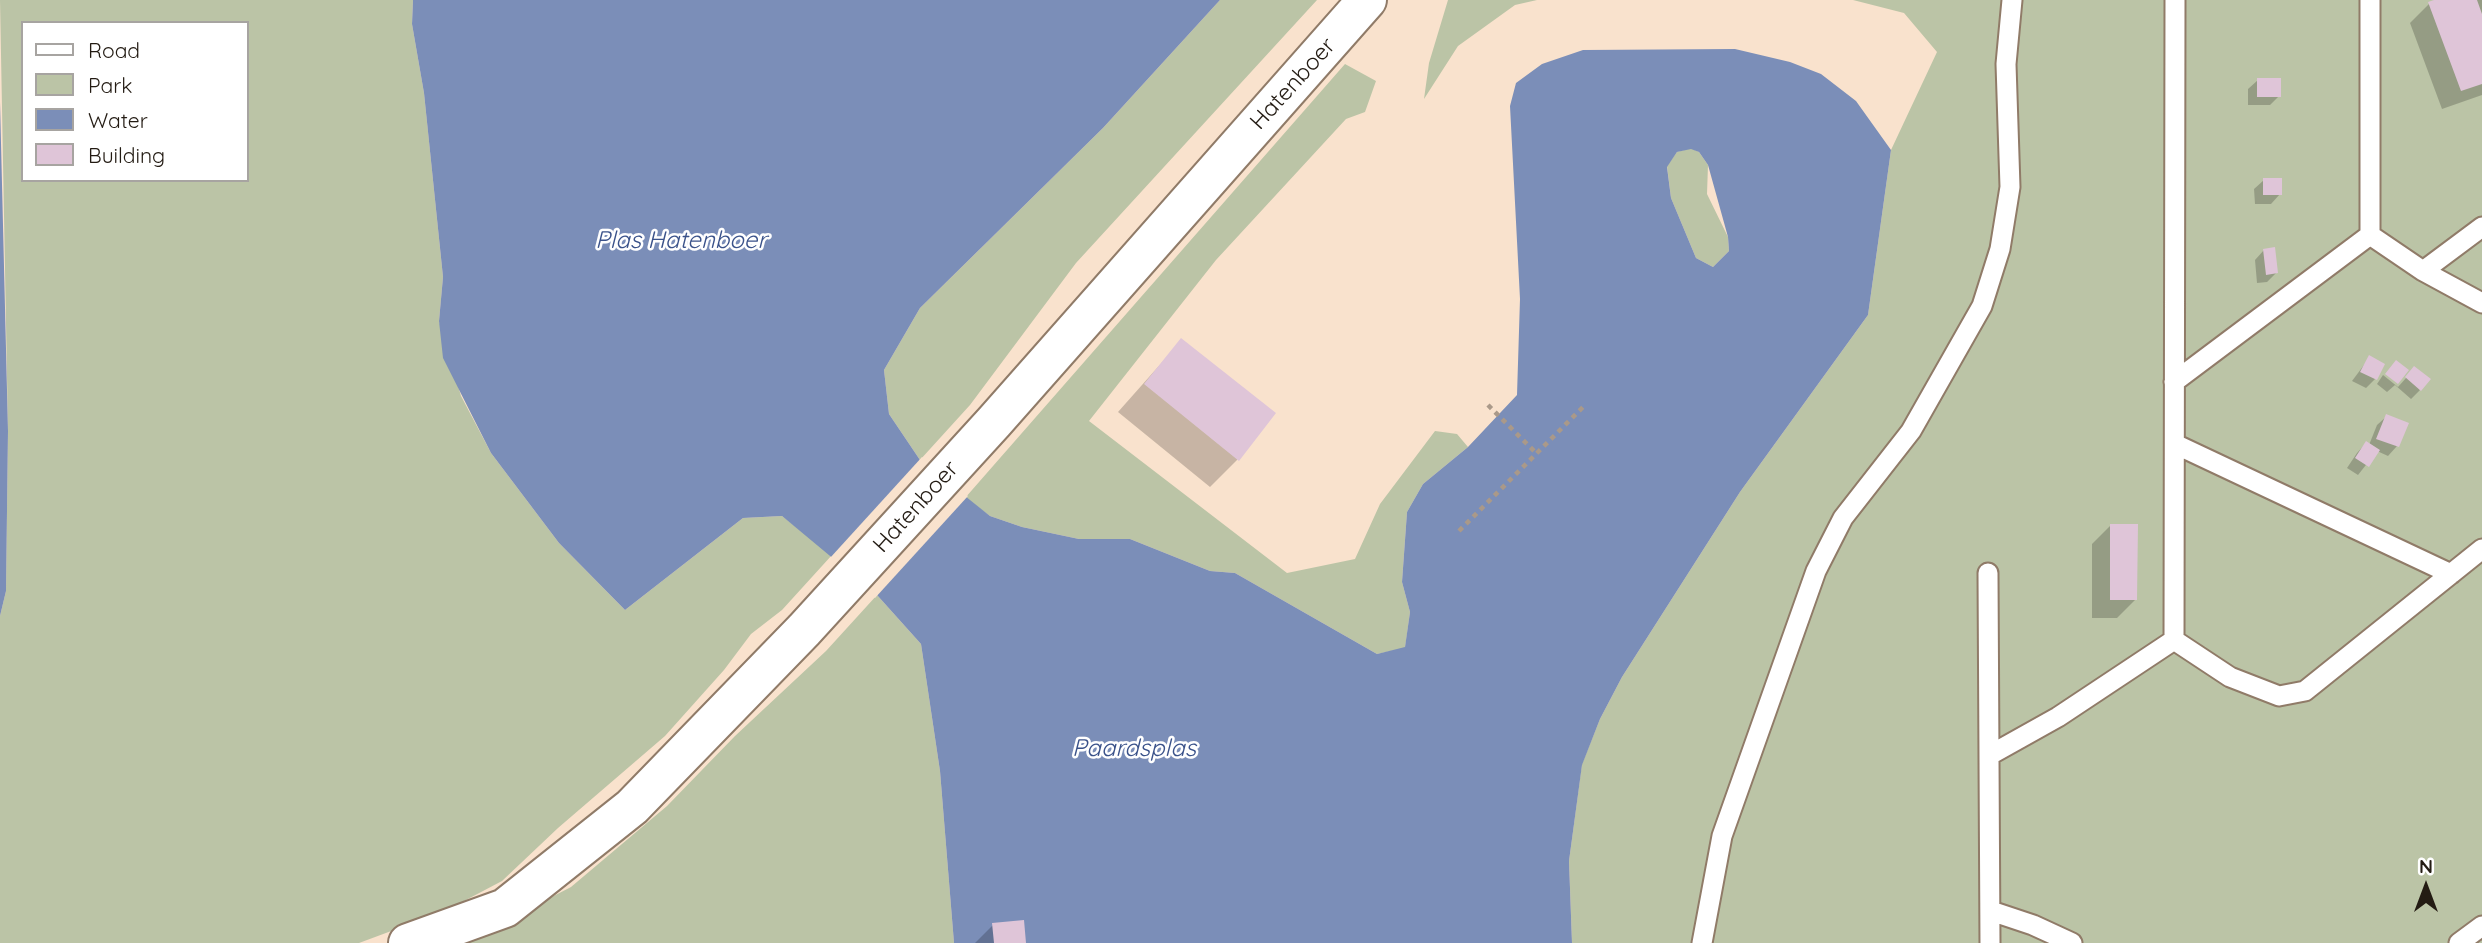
<!DOCTYPE html>
<style>
body{margin:0}
#map{position:relative;width:2482px;height:943px;overflow:hidden;background:#f9e2cd;font-family:Quicksand,sans-serif}
canvas{display:block}
.legend{position:absolute;left:21px;top:21px;width:228px;height:161px;box-sizing:border-box;background:#fff;border:2px solid #a7a4a1;margin:0;padding:9px 12px;list-style:none;font-size:21px;color:#231b13}
.legend li{display:flex;align-items:center;gap:14px;height:35px}
.legend b{width:35px;border:2px solid #a7a4a1}
.north{position:absolute;left:2391px;top:852px;width:70px;height:70px;-webkit-text-stroke:5px #fff;paint-order:stroke;rotate:0deg;font-size:19px;font-weight:700;line-height:28px;text-align:center;color:#231b13}
.north::after{content:'';display:block;margin:auto;width:24px;height:32px;background:#231b13;clip-path:polygon(50% 0,100% 100%,50% 72%,0 100%)}
</style>
<div id="map">
<canvas width="2482" height="943"></canvas>
<ul class="legend">
<li><b style="height:9px;background:#fff"></b>Road</li>
<li><b style="height:19px;background:#bbc4a6"></b>Park</li>
<li><b style="height:19px;background:#7b8eb8"></b>Water</li>
<li><b style="height:19px;background:#dfc5d8"></b>Building</li>
</ul>
<div class="north">N</div>
</div>
<script>
const ctx = document.querySelector('canvas').getContext('2d');
ctx.lineJoin = 'round';
function fillPath(path, color) { ctx.fillStyle = color; ctx.fill(path, 'evenodd'); }
const toPath = rows => new Path2D(rows.map(r => 'M' + r).join(''));
function strokePath(path, color, width, dash) { ctx.strokeStyle = color; ctx.lineWidth = width; ctx.lineCap = dash ? 'butt' : 'round'; ctx.setLineDash(dash || []); ctx.stroke(path); }
function drawText(font, color, halo, rows, align = 'center') {
  ctx.font = font + ' Quicksand,sans-serif'; ctx.lineWidth = 5; ctx.setLineDash([]); ctx.textBaseline = 'middle'; ctx.strokeStyle = halo; ctx.fillStyle = color; for (const [text, x, y, turn = 0] of rows) {
    ctx.save(); ctx.translate(x, y); ctx.rotate((+turn || 0) * Math.PI / 180); ctx.textAlign = isNaN(turn) ? turn : align; if (halo) ctx.strokeText(text, 0, 0); ctx.fillText(text, 0, 0); ctx.restore();
  }
}
fillPath(toPath([
 [0,0,413,0,412,24,424,93,443,277,439,321,461,396,491,453,559,543,625,610,743,518,782,516,832,555,782,610,751,634,724,670,665,736,558,828,502,881,445,911,359,943,0,943,0,616,6,591,8,431],
 [23,23,247,23,247,180,23,180],
 [1220,0,1317,0,1076,263,970,405,920,460,889,414,884,370,920,308,1103,128],
 [1448,0,1537,0,1515,5,1458,46,1424,99,1429,63],
 [1853,0,2482,0,2482,943,1572,943,1569,861,1582,764,1600,719,1622,677,1740,492,1868,315,1891,150,1937,52,1904,13],
 [1345,64,1376,81,1365,112,1346,119,1216,260,1089,421,1287,573,1355,559,1380,504,1435,431,1457,434,1468,447,1423,484,1407,512,1402,582,1410,612,1405,648,1377,654,1235,573,1210,571,1130,539,1079,539,1022,527,990,516,965,498],
 [1691,148,1699,152,1708,165,1707,194,1728,237,1729,251,1713,267,1696,258,1671,198,1667,166,1677,152],
 [877,595,921,644,940,771,954,943,463,943,571,887,667,806,735,736,826,651]
]), '#bbc4a6');
fillPath(toPath([
 [413,0,1220,0,1103,128,920,308,884,370,889,414,920,460,990,516,1022,527,1079,539,1130,539,1210,571,1235,573,1377,654,1405,647,1410,612,1402,582,1407,512,1423,484,1468,447,1517,395,1520,299,1510,106,1516,83,1542,64,1583,50,1735,49,1790,62,1821,74,1856,101,1891,150,1868,315,1740,492,1622,677,1600,719,1582,765,1569,861,1572,943,954,943,940,771,921,644,877,595,782,516,743,518,625,610,559,543,491,453,443,358,439,321,443,277,424,93,412,24],
 [1691,149,1699,152,1708,165,1728,237,1729,251,1713,267,1696,258,1671,198,1667,167,1677,152],
 [0,102,8,431,6,591,0,616]
]), '#7b8eb8');
fillPath(toPath([
 [922,457,968,496,875,598,830,558]
]), '#f9e2cd');
fillPath(toPath([
 [2439,0,2482,0,2482,95,2442,109,2410,23,2429,4],
 [2258,80,2279,96,2270,105,2248,105,2248,89],
 [2264,180,2280,194,2271,204,2255,204,2254,189],
 [2264,250,2276,273,2267,282,2257,283,2255,260],
 [1181,341,1274,414,1237,460,1210,487,1118,412],
 [2370,357,2375,379,2366,388,2352,381],
 [2414,369,2420,390,2411,399,2395,385,2387,392,2377,384,2383,375,2398,387],
 [2387,416,2397,446,2388,456,2377,451,2358,475,2347,468,2357,453,2366,443,2369,445,2377,425],
 [2111,525,2136,599,2117,618,2092,618,2092,544],
 [993,925,1024,943,975,943]
]), '#0003');
fillPath(toPath([
 [2434,0,2477,0,2482,14,2482,84,2461,91,2428,2],
 [2257,78,2281,78,2281,97,2257,97],
 [2263,178,2282,178,2282,195,2263,195],
 [2275,247,2278,273,2266,275,2263,249],
 [1181,338,1276,413,1239,461,1144,384],
 [2369,355,2385,364,2377,380,2360,372],
 [2396,360,2409,370,2398,384,2385,374],
 [2414,366,2431,379,2421,391,2405,377],
 [2386,414,2409,423,2399,447,2376,439],
 [2366,441,2380,450,2369,467,2355,458],
 [2110,524,2138,524,2137,600,2110,600],
 [1024,920,1026,943,994,943,992,923]
]), '#dfc5d8');
const service = toPath([
 [2175,0,2174,640,2230,677,2279,696,2305,691,2482,549],
 [2370,0,2370,235,2423,271,2482,303],
 [2423,271,2482,227],
 [2174,382,2370,235],
 [2175,444,2451,574],
 [1988,573,1990,943],
 [1990,755,2058,717,2174,640],
 [1991,911,2033,925,2072,943],
 [1702,943,1722,836,1816,571,1843,518,1911,431,1982,306,2000,249,2010,187,2006,64,2012,0],
 [2459,943,2482,926]
]);
const minor = toPath([
 [408,943,505,908,632,807,804,630,994,422,1367,0]
]);
strokePath(service, '#907b68', 23);
strokePath(minor, '#907b68', 42);
strokePath(toPath([
 [1488,405,1536,453],
 [1459,531,1585,405]
]), '#aa9989', 4.5, [5, 5]);
strokePath(service, '#fff', 19);
strokePath(minor, '#fff', 38);
drawText('23px', '#231b13', '#fff', [
 ["Hatenboer",1293,84,-48],
 ["Hatenboer",916,507,-48]
]);
drawText('italic 24px', '#3a528a', '#fff', [
 ["Plas Hatenboer",681,241],
 ["Paardsplas",1134,749]
]);
</script>
